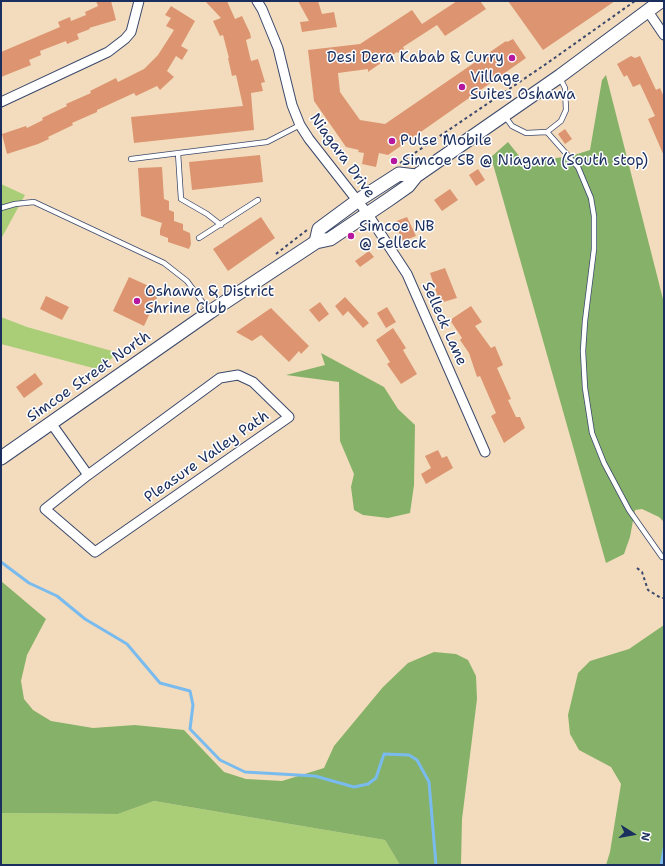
<!DOCTYPE html>
<style>
body{margin:0}
#map{position:relative;width:665px;height:866px;overflow:hidden;background:#f3dcbd;font-family:"Shantell Sans",sans-serif}
canvas{display:block}
.frame{position:absolute;inset:0;border:2px solid #1b2f5e;pointer-events:none}
.north{position:absolute;left:613px;top:814px;width:40px;height:40px;-webkit-text-stroke:3px #fff;paint-order:stroke;rotate:101deg;font-size:11px;font-weight:700;line-height:16px;text-align:center;color:#1b2f5e}
.north::after{content:'';display:block;margin:auto;width:14px;height:18px;background:#1b2f5e;clip-path:polygon(50% 0,100% 100%,50% 72%,0 100%)}
</style>
<div id="map">
<canvas width="665" height="866"></canvas>
<div class="frame"></div>
<div class="north">N</div>
</div>
<script>
const ctx = document.querySelector('canvas').getContext('2d');
ctx.lineJoin = 'round';
function fillPath(path, color) { ctx.fillStyle = color; ctx.fill(path, 'evenodd'); }
const toPath = rows => new Path2D(rows.map(r => 'M' + r).join(''));
function strokePath(path, color, width, dash) { ctx.strokeStyle = color; ctx.lineWidth = width; ctx.lineCap = dash ? 'butt' : 'round'; ctx.setLineDash(dash || []); ctx.stroke(path); }
function drawText(font, color, halo, rows, align = 'center') {
  ctx.font = font + ' "Shantell Sans",sans-serif'; ctx.lineWidth = 3; ctx.setLineDash([]); ctx.textBaseline = 'middle'; ctx.strokeStyle = halo; ctx.fillStyle = color; for (const [text, x, y, turn = 0] of rows) {
    ctx.save(); ctx.translate(x, y); ctx.rotate((+turn || 0) * Math.PI / 180); ctx.textAlign = isNaN(turn) ? turn : align; if (halo) ctx.strokeText(text, 0, 0); ctx.fillText(text, 0, 0); ctx.restore();
  }
}
fillPath(toPath([
 [1,184,25,195,1,239],
 [1,317,27,327,119,353,97,369,1,344],
 [154,801,385,840,400,865,1,865,1,813,118,814]
]), '#a9ce77');
fillPath(toPath([
 [606,75,664,303,664,522,659,517,642,509,635,510,630,537,624,554,606,563,491,157,508,142,520,157,534,161,571,156,590,150,602,80],
 [321,353,384,387,398,409,415,425,414,485,410,513,388,518,363,515,354,510,351,487,354,474,340,441,339,382,286,375,325,365],
 [1,581,46,619,27,655,21,681,24,699,33,710,51,721,93,728,135,725,184,730,224,772,246,779,282,781,324,768,334,746,383,687,408,663,434,652,456,654,468,660,476,676,477,699,462,819,461,865,400,865,385,840,154,801,118,814,1,813],
 [664,625,664,865,606,865,610,852,621,784,611,767,579,750,570,734,568,715,578,673,590,661,629,649]
]), '#86b168');
strokePath(toPath([
 [1,562,29,583,57,596,85,619,127,644,160,683,190,691,193,705,190,729,220,760,245,772,315,776,354,787,368,784,376,778,384,754,409,755,417,760,429,782,436,865],
 [661,865,664,849]
]), '#79bbee', 3);
fillPath(toPath([
 [96,1,111,1,116,20,89,28,90,29,77,34,79,39,67,44,66,41,40,51,41,55,29,60,31,65,1,77,1,52,60,27,58,22,70,17,71,21,86,15,85,12,98,6],
 [205,1,227,1,235,19,242,16,250,33,251,38,246,40,251,61,258,59,265,82,261,83,263,91,251,93,254,130,134,143,131,117,243,106,236,75,232,76,228,58,229,58,223,35,220,36,213,21,221,18],
 [298,1,318,1,322,14,334,12,337,27,302,32,300,22,309,21],
 [457,1,480,1,486,9,445,36,437,25,403,47,404,49,398,53,397,52,368,72,368,69,338,73,340,92,360,120,385,124,506,41,507,42,513,39,526,58,388,155,379,153,376,167,362,164,364,153,358,152,359,150,346,147,314,101,308,50,360,44,412,10,422,24],
 [508,1,615,1,543,50],
 [171,6,195,21,181,46,188,50,182,60,176,56,167,71,174,77,160,90,157,86,136,96,134,93,97,110,97,112,72,123,73,125,48,137,49,139,38,144,7,154,2,134,26,126,27,128,43,120,42,118,67,106,66,104,91,93,90,91,116,78,118,82,144,69,158,55,174,30,166,26,171,18,165,15],
 [631,56,635,58,640,56,656,90,660,88,664,97,664,156,648,119,655,116,640,84,633,87,627,75,624,77,617,64],
 [565,129,572,139,565,144,558,134],
 [260,155,263,182,192,190,189,162],
 [162,167,164,199,169,201,169,210,174,212,174,221,183,224,183,230,190,233,191,244,189,249,168,242,168,238,160,235,160,230,162,223,141,216,138,168],
 [478,169,485,180,476,186,469,175],
 [450,189,458,200,442,211,434,200],
 [261,217,275,238,228,271,213,249],
 [407,217,416,236,403,241,394,222],
 [369,251,374,257,360,267,355,261],
 [445,268,457,298,440,303,430,273],
 [129,277,160,291,144,326,113,311],
 [46,296,69,307,62,320,40,309],
 [345,297,369,323,363,328,348,311,343,316,335,306],
 [320,302,329,314,319,322,309,310],
 [471,306,482,322,475,326,491,348,495,346,503,365,497,368,511,399,508,400,516,417,520,417,525,428,504,443,491,416,496,413,480,376,477,377,469,353,460,340,462,338,450,320],
 [387,307,396,322,386,328,377,313],
 [271,308,309,346,301,354,299,351,289,362,261,335,252,341,236,332],
 [393,328,406,348,403,350,417,374,401,384,387,364,390,362,376,340],
 [35,373,43,384,24,398,16,387],
 [438,450,442,458,447,456,453,468,426,484,421,474,431,468,425,456]
]), '#dc9570');
const service = toPath([
 [504,115,512,126,526,133,547,132,578,167,591,198,594,216,594,249,585,321,583,351,585,388,592,433,604,463,629,510,662,557],
 [547,132,561,121,566,110,565,88,560,78],
 [178,153,181,199,207,214,221,225],
 [131,159,267,142,300,125],
 [1,208,15,204,34,202,164,263,187,281,209,311],
 [199,238,258,200]
]);
const minor = toPath([
 [257,1,262,9,278,48,292,105,300,125,309,139,367,213,407,274,485,452],
 [647,10,664,35],
 [1,102,108,52,125,39,131,32,139,1],
 [51,423,88,475,45,509,95,552,289,417,253,382,238,375,220,378,88,475]
]);
const secondary = toPath([
 [316,242,319,229,357,201,399,174,416,176],
 [1,458,210,312,316,242,330,239,388,200,408,186,416,176,560,76,661,1]
]);
strokePath(service, '#3b496c', 6);
strokePath(minor, '#3b496c', 11);
strokePath(secondary, '#3b496c', 15);
strokePath(toPath([
 [400,163,546,64,635,1],
 [276,254,307,230],
 [637,568,642,572,648,590,661,598,664,598]
]), '#3b496c', 2, [3, 3]);
strokePath(service, '#fff', 4.5);
strokePath(minor, '#fff', 9);
strokePath(secondary, '#fff', 13);
for (const [x, y, r, color] of [
 [512,58,4,"#b5179e"],
 [462,87,4,"#b5179e"],
 [392,141,4,"#b5179e"],
 [394,161,4,"#b5179e"],
 [351,236,4,"#b5179e"],
 [137,301,4,"#b5179e"]
]) { const dot = new Path2D(); dot.arc(x, y, r, 0, 2 * Math.PI); ctx.fillStyle = color; ctx.fill(dot); strokePath(dot, '#fff', 1.5); }
drawText('15px', '#1b2f5e', '#fff', [
 ["Desi Dera Kabab & Curry",504,58,"right"],
 ["Village",470,78],
 ["Suites Oshawa",470,95],
 ["Pulse Mobile",400,141],
 ["Simcoe SB @ Niagara (South stop)",402,161],
 ["Simcoe NB",359,227],
 ["@ Selleck",359,244],
 ["Oshawa & District",145,292],
 ["Shrine Club",145,309]
], 'left');
drawText('15px', '#1b2f5e', '#fff', [
 ["Niagara Drive",342,156,54],
 ["Selleck Lane",444,324,66],
 ["Simcoe Street North",89,377,-35],
 ["Pleasure Valley Path",207,457,-35]
]);
</script>
